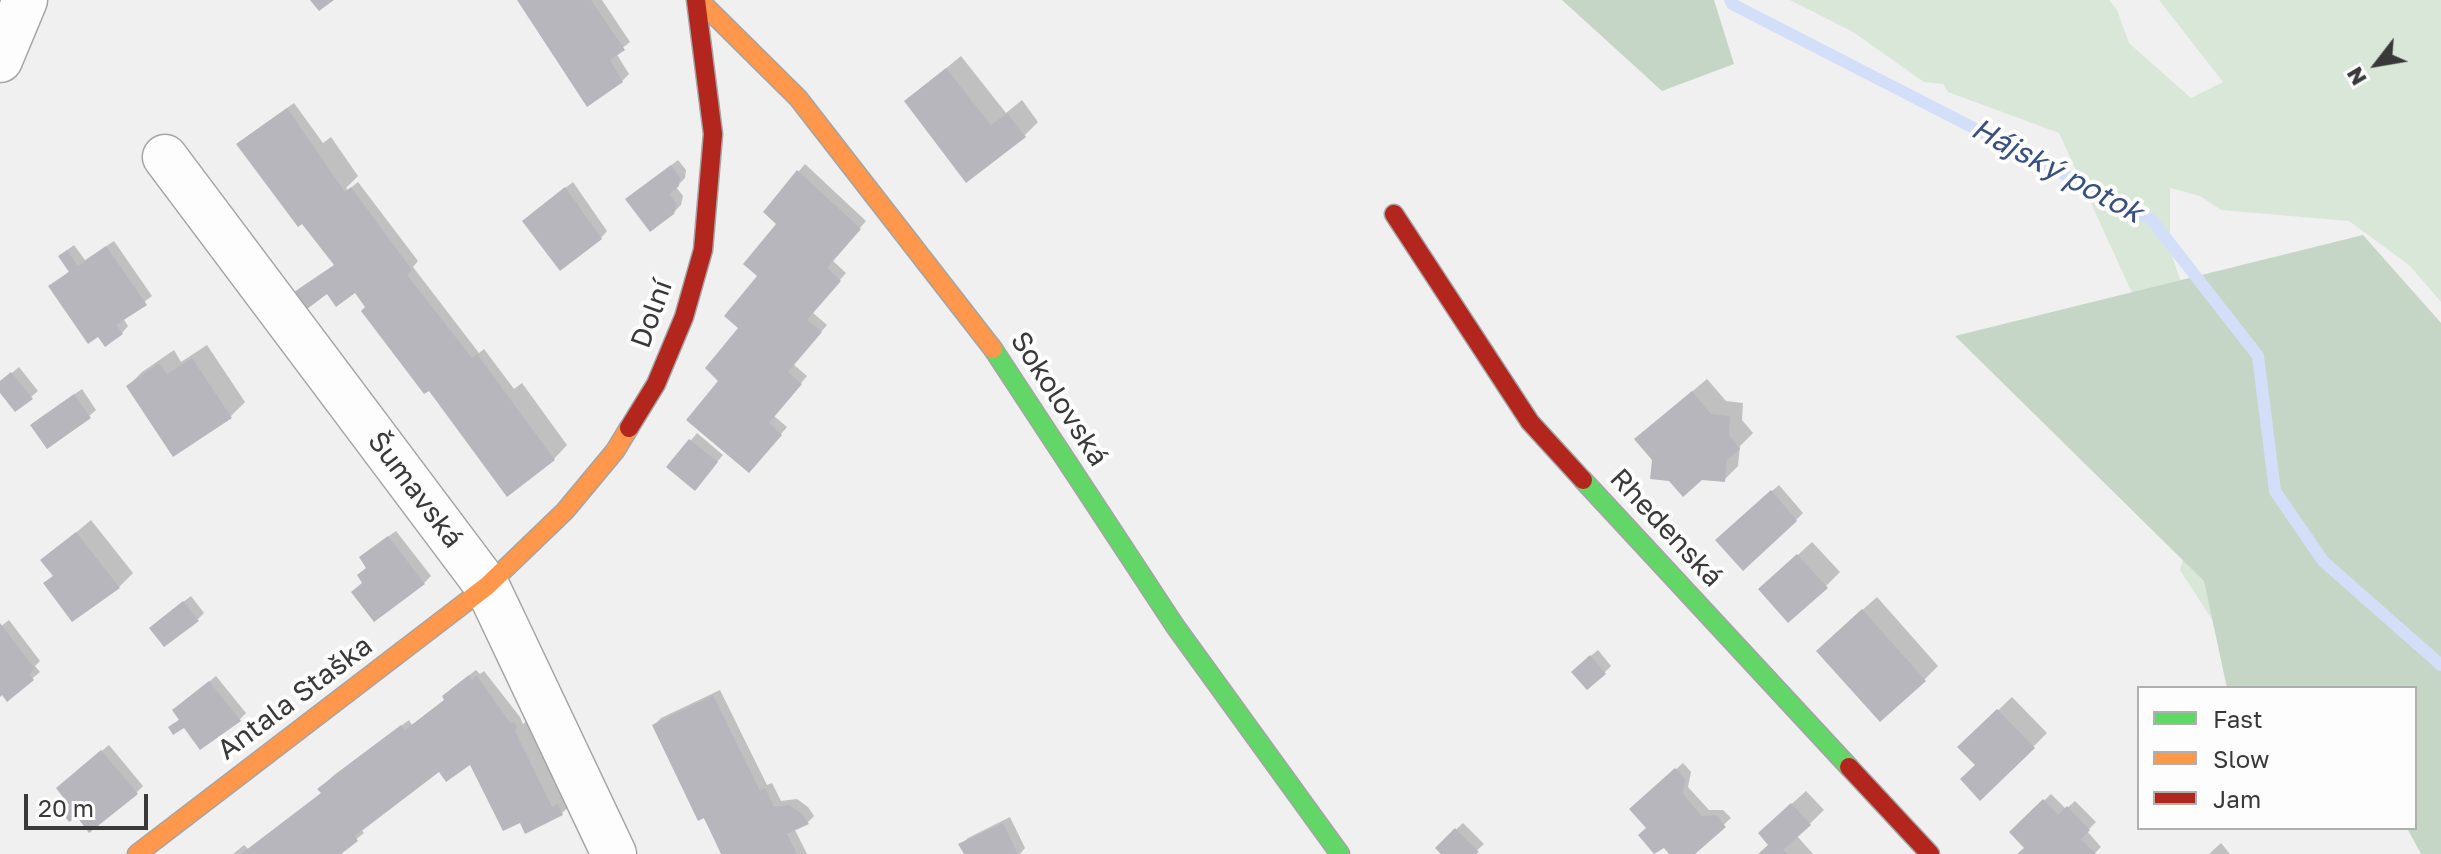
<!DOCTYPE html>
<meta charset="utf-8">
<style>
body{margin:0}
#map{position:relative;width:2441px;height:854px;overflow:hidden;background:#f0f0f0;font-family:"Golos Text",sans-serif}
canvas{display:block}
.legend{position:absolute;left:2137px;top:686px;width:280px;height:144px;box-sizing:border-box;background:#fdfdfe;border:2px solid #afafaf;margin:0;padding:10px 14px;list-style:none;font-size:24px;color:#393939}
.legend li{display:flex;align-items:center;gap:16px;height:40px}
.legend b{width:40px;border:2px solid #afafaf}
.north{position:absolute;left:2337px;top:24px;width:80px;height:80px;-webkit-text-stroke:6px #fdfdfe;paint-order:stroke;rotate:239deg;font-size:22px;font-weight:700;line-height:32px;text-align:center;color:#393939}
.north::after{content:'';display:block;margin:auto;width:28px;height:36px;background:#393939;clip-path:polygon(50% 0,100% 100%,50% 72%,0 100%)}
.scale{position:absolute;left:24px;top:794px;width:124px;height:36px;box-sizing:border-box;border:4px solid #393939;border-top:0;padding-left:10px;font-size:24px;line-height:28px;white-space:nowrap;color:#393939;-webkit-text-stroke:6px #fdfdfe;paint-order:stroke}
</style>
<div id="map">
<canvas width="2441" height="854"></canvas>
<ul class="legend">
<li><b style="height:10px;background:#63d668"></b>Fast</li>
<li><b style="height:10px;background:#ff974d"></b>Slow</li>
<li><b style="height:10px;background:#b3261e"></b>Jam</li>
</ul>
<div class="north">N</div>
<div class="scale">20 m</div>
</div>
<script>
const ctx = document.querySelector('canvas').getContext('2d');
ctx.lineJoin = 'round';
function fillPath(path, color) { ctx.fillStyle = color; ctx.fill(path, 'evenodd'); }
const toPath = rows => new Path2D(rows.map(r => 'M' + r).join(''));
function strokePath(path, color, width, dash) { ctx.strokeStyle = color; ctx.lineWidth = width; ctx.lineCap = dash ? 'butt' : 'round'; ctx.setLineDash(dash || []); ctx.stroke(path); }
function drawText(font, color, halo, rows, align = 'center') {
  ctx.font = font + ' "Golos Text",sans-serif'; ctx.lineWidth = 8; ctx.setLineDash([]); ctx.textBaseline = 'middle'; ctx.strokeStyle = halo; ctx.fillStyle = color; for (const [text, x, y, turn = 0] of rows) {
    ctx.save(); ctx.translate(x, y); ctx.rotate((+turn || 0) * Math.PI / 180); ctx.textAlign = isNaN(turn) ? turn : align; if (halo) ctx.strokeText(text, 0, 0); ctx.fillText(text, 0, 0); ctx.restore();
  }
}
fillPath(toPath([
 [1790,0,2109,0,2117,10,2129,43,2191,98,2223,82,2159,0,2441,0,2441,302,2409,265,2349,221,2221,210,2200,196,2170,188,2170,250,2247,473,2256,688,2180,570,2210,464,2059,133,1948,92,1943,84,1924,82,1853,32]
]), '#d9e7d9');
fillPath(toPath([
 [1562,0,1714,0,1734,64,1662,91],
 [2363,235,2441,323,2441,854,2421,854,2407,828,2415,828,2415,688,2227,688,2204,581,1955,336]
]), '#c6d6c6');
fillPath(toPath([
 [520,0,602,0,630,42,616,53,629,74,622,81],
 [961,56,1006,113,1022,100,1038,122,1025,135,906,101],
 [294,103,323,143,331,137,358,176,346,188,348,190,358,182,418,261,413,267,479,353,484,349,514,389,522,383,567,445,554,459,368,307,355,290,328,292,304,286,336,264,245,138],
 [678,160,686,170,685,178,676,187,683,196,681,205,673,213,635,193],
 [805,164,866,221,832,260,846,273,812,312,827,325,793,364,807,376,774,416,787,427,756,464,721,380,779,223,765,211],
 [573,182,607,231,601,238,531,214],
 [114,241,152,296,123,318,128,326,122,333,51,286,71,270,61,256,67,250,74,245,85,260],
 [207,345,245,402,231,416,174,454,128,386,142,372,174,350,181,362],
 [19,367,38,391,31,397,0,390,0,383],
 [1707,379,1726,401,1743,403,1742,420,1753,433,1740,446,1738,466,1724,480,1654,459,1651,426],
 [82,389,96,410,89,416,39,419],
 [697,433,723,455,701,481,669,467],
 [1779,485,1803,513,1796,520,1724,533],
 [91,520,133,573,119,587,45,584,55,574,43,560],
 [396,531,431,576,424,583,364,582,368,551],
 [1812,542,1840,572,1826,586,1775,576],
 [191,596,204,613,198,619,158,621],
 [1877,597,1938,666,1924,680,1832,637],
 [9,620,40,661,35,666,40,672,8,699,3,692,0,694,0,627],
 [1598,650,1611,666,1604,673,1580,665],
 [476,670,480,674,484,671,520,717,523,724,529,719,576,800,562,813,520,820,480,758,439,769,361,829,364,833,337,854,233,854,244,845,248,849,323,793,320,789,334,775,409,720,412,725,446,699,451,689],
 [216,676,246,713,239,720,170,728,181,718,182,704],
 [720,690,767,785,772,783,781,801,797,799,808,807,814,816,808,822,794,828,807,854,723,854,654,725,661,718],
 [2012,697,2047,733,2033,747,1977,765,1960,747],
 [109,745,143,786,136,793,78,814,70,804,65,781],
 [1683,763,1691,772,1688,787,1709,810,1723,810,1731,818,1692,854,1671,854,1648,827,1639,803],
 [1806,791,1824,810,1797,836,1813,854,1759,854,1770,844,1774,820],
 [2051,794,2066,809,2075,801,2096,822,2087,831,2101,847,2094,854,2020,854,2027,848,2012,832],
 [1010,817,1025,848,1020,854,966,854,961,844,968,838],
 [1463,823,1484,844,1473,854,1444,854,1437,848],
 [2221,843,2230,854,2209,854]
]), '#0003');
strokePath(toPath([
 [1730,0,1732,4,2151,219,2258,356,2275,491,2323,561,2441,665]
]), '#d3dff8', 12);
fillPath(toPath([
 [310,0,334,0,319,11],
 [517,0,591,0,625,50,610,60,623,82,587,107],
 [946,68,991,125,1007,113,1026,137,966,183,904,101],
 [287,108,345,192,351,187,412,270,407,275,472,358,477,354,555,460,507,497,429,391,424,394,361,311,365,307,355,293,336,307,327,294,307,309,294,292,334,265,302,224,298,227,236,144],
 [671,165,680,178,679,186,669,194,677,204,674,214,650,232,625,199],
 [797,170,861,229,827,268,841,281,807,320,822,332,788,372,802,384,769,423,782,435,749,473,686,420,718,381,705,368,738,328,724,316,757,276,743,264,776,224,763,212],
 [565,187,602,239,560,271,522,221],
 [106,246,147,305,116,325,123,334,105,347,98,337,88,344,48,286,69,272,58,256,67,250,78,266],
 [192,358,232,418,173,457,126,386,159,363,167,374],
 [11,372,33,399,15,412,0,393,0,381],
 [1692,391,1711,414,1730,416,1729,435,1740,449,1727,460,1725,482,1702,480,1683,497,1669,481,1650,479,1652,460,1634,439],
 [74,394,91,418,47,449,30,425],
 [689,439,718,462,695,491,666,467],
 [1771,490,1797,521,1743,571,1715,540],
 [76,532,120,588,72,622,43,583,53,576,40,560],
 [388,536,425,584,374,622,351,592,362,583,357,575,366,568,359,557],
 [1797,554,1828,588,1788,623,1758,589],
 [183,601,199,621,164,647,149,628],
 [1862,609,1926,681,1880,722,1816,651],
 [0,623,35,669,29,674,34,680,7,702,2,695,0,697],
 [1590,655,1606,674,1587,690,1571,672],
 [469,675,472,680,477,676,511,724,514,722,517,726,515,731,552,807,558,804,563,815,525,834,520,823,503,831,470,765,446,782,439,772,355,836,358,841,341,854,241,854,321,793,317,789,361,755,401,725,405,730,444,700,442,696],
 [209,681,241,721,200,750,184,728,173,735,168,727,179,720,172,710],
 [713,695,760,791,765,788,774,807,789,805,802,814,809,824,787,834,797,854,721,854,704,818,698,821,652,725],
 [1997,709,2035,748,1980,801,1960,779,1975,765,1957,747],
 [101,750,138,794,89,833,77,817,69,822,61,811,69,805,56,788],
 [1675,768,1685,779,1683,794,1702,816,1716,815,1726,827,1695,854,1669,854,1664,848,1654,854,1638,835,1646,828,1629,809],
 [2043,799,2058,815,2067,806,2090,830,2081,839,2096,854,2017,854,2024,848,2009,832],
 [1791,803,1811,825,1783,850,1787,854,1758,854,1768,845,1758,833],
 [1003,823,1018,854,964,854,958,844],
 [1455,828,1479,852,1476,854,1441,854,1435,848]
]), '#b7b6bd');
const street = toPath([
 [0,60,25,0],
 [165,157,487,586,614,854]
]);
const fast = toPath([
 [993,349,1175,626,1340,854],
 [1583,480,1849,767]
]);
const slow = toPath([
 [699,0,798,98,993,349],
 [137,854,487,586,565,511,615,451,629,428]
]);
const jam = toPath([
 [1394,214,1530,422,1583,480],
 [629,428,656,384,684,317,703,250,713,134,696,0],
 [1849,767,1930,854]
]);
strokePath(street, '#a4a4a4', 47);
strokePath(fast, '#a4a4a4', 21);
strokePath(slow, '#a4a4a4', 21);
strokePath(jam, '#a4a4a4', 21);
strokePath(street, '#fdfdfd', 44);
strokePath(fast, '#63d668', 18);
strokePath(slow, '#ff974d', 18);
strokePath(jam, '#b3261e', 18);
drawText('28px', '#393939', '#fdfdfe', [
 ["Dolní",652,314,-70],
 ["Sokolovská",1059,399,57],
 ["Šumavská",415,490,53],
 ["Rhedenská",1666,528,47],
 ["Antala Staška",295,698,-37]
]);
drawText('italic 30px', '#39507f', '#fdfdfe', [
 ["Hájský potok",2057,171,28]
]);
</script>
